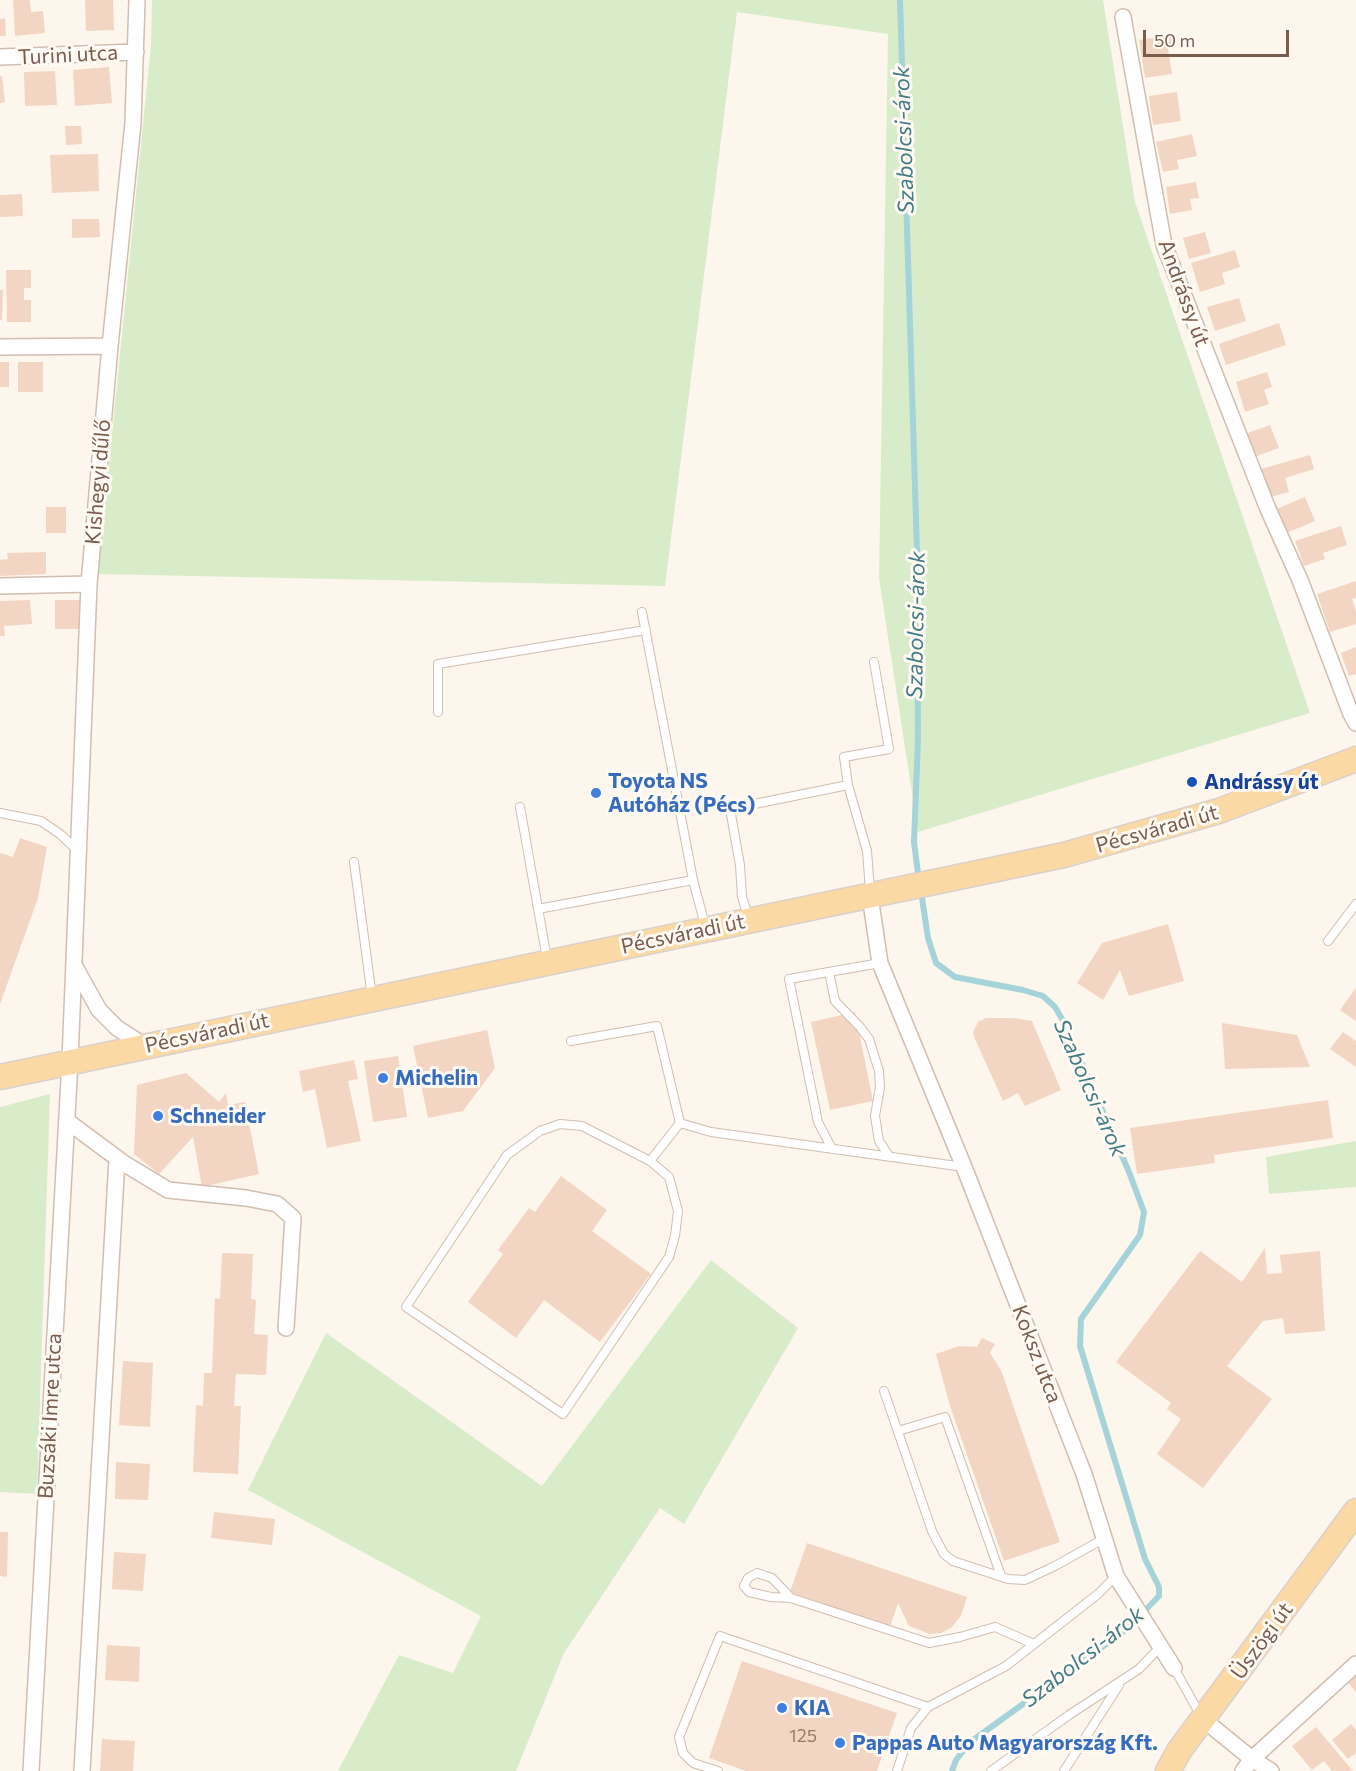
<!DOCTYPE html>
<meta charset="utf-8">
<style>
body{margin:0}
#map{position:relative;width:1356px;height:1771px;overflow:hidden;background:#fdf6ec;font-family:Commissioner,sans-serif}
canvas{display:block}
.scale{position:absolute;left:1143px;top:30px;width:146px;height:27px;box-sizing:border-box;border:3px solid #7a5c4d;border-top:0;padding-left:8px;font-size:18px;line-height:21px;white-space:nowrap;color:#7a5c4d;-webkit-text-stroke:4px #fffaf3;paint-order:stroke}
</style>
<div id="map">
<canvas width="1356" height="1771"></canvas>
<div class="scale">50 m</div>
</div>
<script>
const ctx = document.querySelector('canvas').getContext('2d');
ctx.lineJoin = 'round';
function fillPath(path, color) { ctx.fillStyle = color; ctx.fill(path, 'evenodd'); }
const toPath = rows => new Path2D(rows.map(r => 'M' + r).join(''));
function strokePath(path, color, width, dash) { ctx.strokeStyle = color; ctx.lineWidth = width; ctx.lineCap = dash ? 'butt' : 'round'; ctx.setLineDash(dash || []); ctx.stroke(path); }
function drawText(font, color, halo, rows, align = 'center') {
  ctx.font = font + ' Commissioner,sans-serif'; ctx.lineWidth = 6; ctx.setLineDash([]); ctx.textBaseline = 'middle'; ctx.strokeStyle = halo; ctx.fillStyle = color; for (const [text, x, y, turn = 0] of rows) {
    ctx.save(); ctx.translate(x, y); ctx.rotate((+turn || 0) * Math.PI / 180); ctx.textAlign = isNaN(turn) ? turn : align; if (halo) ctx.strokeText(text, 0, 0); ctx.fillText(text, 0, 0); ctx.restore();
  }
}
fillPath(toPath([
 [152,0,1103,0,1135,202,1310,713,918,832,879,578,888,34,737,12,665,586,98,574,151,45],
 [50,1094,37,1494,0,1492,0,1107],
 [1356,1141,1356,1187,1269,1194,1266,1157],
 [711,1260,798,1328,684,1524,660,1508,564,1653,516,1771,338,1771,399,1655,453,1673,481,1616,248,1490,326,1333,542,1486]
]), '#d8ecc9');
strokePath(toPath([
 [900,0,917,552,918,739,914,842,919,881],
 [921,891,928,938,936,963,955,977,1023,990,1043,996,1055,1007,1065,1024,1129,1172,1144,1212,1140,1235,1081,1319,1080,1346,1145,1559,1159,1587,1159,1596,1127,1629,969,1743,956,1760,952,1771]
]), '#a5d3da', 6);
fillPath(toPath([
 [13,0,30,0,31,12,43,11,45,33,15,36],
 [85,0,113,0,114,30,86,31],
 [5,18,6,36,0,36,0,19],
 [1171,35,1174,48,1168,49,1172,74,1145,78,1139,40],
 [109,67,112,103,75,106,73,70],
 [55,71,57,105,25,106,24,72],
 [0,76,2,76,5,102,0,103],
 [1177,92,1181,121,1153,125,1149,96],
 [65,126,81,126,82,144,66,145],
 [1192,134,1197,156,1177,160,1179,169,1163,172,1156,142],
 [98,154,99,191,52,193,50,155],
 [1196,182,1199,198,1190,199,1192,210,1170,214,1166,187],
 [22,194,23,216,0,217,0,195],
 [72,219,99,219,100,237,72,238],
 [1205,232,1211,253,1189,259,1183,238],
 [1235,250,1240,267,1222,273,1225,284,1200,292,1191,263],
 [6,270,31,270,31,288,24,288,24,300,31,300,31,322,7,322],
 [0,290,3,290,2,320,0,320],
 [1239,298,1246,321,1215,331,1207,307],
 [1279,323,1286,345,1226,365,1219,344],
 [0,362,9,362,9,387,0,387],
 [18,362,43,362,43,392,18,392],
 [1267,372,1272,387,1264,390,1269,404,1245,412,1236,382],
 [1270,425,1279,448,1254,457,1245,434],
 [1310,455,1314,469,1285,478,1289,492,1270,497,1261,469],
 [1305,497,1315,521,1284,534,1274,510],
 [46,507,66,507,66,533,46,533],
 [1341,526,1347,545,1323,553,1325,559,1304,566,1295,541],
 [46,552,46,574,0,576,0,560,8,559,7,553],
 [1356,581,1356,598,1352,599,1356,611,1356,624,1330,632,1317,594],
 [30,600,32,624,4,626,5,636,0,636,0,601],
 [55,600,82,600,82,629,55,629],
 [1356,647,1356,674,1349,676,1341,653],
 [20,838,47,847,38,898,0,1004,0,853,13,857],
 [1168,924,1184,981,1129,996,1120,970,1103,1000,1077,983,1102,943],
 [1356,988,1356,1021,1340,1010],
 [855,1012,873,1101,830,1110,811,1022],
 [986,1018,1013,1018,1032,1021,1061,1090,1025,1106,1018,1093,1003,1101,975,1039,973,1032,978,1022],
 [1222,1023,1297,1035,1310,1067,1225,1069],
 [487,1030,495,1068,463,1111,428,1118,413,1046],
 [1343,1032,1356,1041,1356,1067,1330,1049],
 [398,1056,407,1117,373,1122,364,1061],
 [354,1060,358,1079,348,1081,361,1141,327,1148,315,1089,303,1092,299,1071],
 [186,1073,219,1102,226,1093,228,1105,245,1102,259,1174,202,1187,193,1137,159,1174,134,1154,137,1085],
 [1328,1100,1333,1138,1214,1155,1215,1163,1137,1174,1130,1128],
 [561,1176,607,1210,592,1231,651,1274,600,1342,544,1300,516,1338,468,1302,503,1254,498,1250,529,1208,535,1212],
 [1265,1248,1267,1274,1282,1273,1280,1255,1320,1251,1325,1331,1285,1334,1283,1318,1263,1321,1227,1366,1272,1399,1203,1488,1157,1454,1181,1419,1167,1409,1171,1403,1116,1362,1200,1251,1242,1282],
 [222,1253,253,1254,251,1299,256,1300,254,1334,268,1335,266,1375,236,1374,234,1406,241,1406,238,1474,193,1472,196,1405,203,1406,204,1373,212,1373,215,1298,220,1299],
 [982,1338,995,1344,990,1353,1001,1370,1060,1542,1004,1561,950,1406,936,1354,959,1346,977,1347],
 [123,1361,153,1363,150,1427,119,1425],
 [116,1462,150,1464,148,1500,115,1499],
 [214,1512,275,1519,272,1545,211,1538],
 [0,1532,8,1532,7,1577,0,1576],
 [807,1543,967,1597,961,1616,951,1628,941,1633,930,1634,909,1626,898,1603,890,1627,790,1592],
 [114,1552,146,1554,143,1591,112,1589],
 [107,1645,140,1647,139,1682,105,1680],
 [742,1661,897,1713,877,1771,746,1771,709,1758],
 [1356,1674,1356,1692,1347,1681],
 [1351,1724,1356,1730,1356,1753,1348,1759,1332,1740],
 [1316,1727,1353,1771,1332,1771,1324,1761,1312,1770,1292,1746],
 [102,1739,135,1741,133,1771,100,1771]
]), '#f3d5c3');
const service = toPath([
 [642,612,693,880,705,925],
 [438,712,438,664,646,630],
 [848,785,844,757,889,749,874,662],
 [520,807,547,959],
 [0,813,41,821,60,834,77,850],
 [354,862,372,997],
 [538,909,693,880],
 [749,919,742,897,740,865,730,809,848,785,867,851,870,891],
 [1328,941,1356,904],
 [829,972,835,1001,860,1027,869,1039,879,1071,880,1087,875,1116,879,1141,889,1156],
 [571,1041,657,1026,680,1123,711,1132,964,1167],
 [832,1149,818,1122,789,979,880,963],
 [650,1161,669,1177,678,1211,675,1236,669,1257,563,1414,406,1307,507,1155,540,1131,560,1124,582,1126,650,1161,680,1123],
 [884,1391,932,1531,944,1554,953,1561,1008,1579,1025,1580,1055,1566,1105,1538],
 [898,1431,945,1417,1001,1576],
 [791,1598,772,1578,757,1573,748,1578,744,1586,749,1592,771,1597,791,1598,929,1643,960,1637,995,1627,1034,1644],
 [1174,1668,1201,1716],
 [718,1771,693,1763,683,1753,679,1737,720,1636,928,1707],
 [897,1771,911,1728,928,1707,1006,1666,1098,1594,1116,1576],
 [991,1771,1069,1715,1139,1669,1161,1646],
 [1064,1771,1119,1685]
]);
const minor = toPath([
 [1123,17,1164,245,1268,509,1300,580,1351,714,1356,723],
 [0,57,136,52],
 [0,347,110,346],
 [0,586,89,584],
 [870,896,880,963,964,1167,1084,1474,1116,1576,1174,1668],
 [74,965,99,1010,117,1028,145,1046],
 [67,1121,125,1164,168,1190,246,1198,277,1204,293,1218,286,1328],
 [1204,1720,1252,1759,1271,1771],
 [31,1771,70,1061,89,584,110,346,133,123,137,0],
 [82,1771,117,1159],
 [1243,1771,1252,1759,1356,1664]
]);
const primary = toPath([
 [0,1077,1064,855,1219,811,1356,759],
 [1168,1771,1179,1751,1356,1511]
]);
strokePath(service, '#d1beb0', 10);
strokePath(minor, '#d1beb0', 18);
strokePath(primary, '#dad1cd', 27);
strokePath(service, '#fff', 8);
strokePath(minor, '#fff', 15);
strokePath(primary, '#fbd9a5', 24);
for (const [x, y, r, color] of [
 [1192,782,6,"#1a4fb4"],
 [596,793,6,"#3f7fe0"],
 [383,1078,6,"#3f7fe0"],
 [158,1116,6,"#3f7fe0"],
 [782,1708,6,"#3f7fe0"],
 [840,1743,6,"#3f7fe0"]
]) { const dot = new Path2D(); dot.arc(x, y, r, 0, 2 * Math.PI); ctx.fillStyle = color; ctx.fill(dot); strokePath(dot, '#fffaf3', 2); }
drawText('18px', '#987a6a', null, [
 ["125",803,1736]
]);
drawText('21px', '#7a5c4d', '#fffaf3', [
 ["Turini utca",68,55,-3],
 ["Andrássy út",1184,293,70],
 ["Kishegyi dűlő",98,482,-85],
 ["Pécsváradi út",1157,829,-16],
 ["Pécsváradi út",683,934,-12],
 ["Pécsváradi út",207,1033,-12],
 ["Koksz utca",1037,1354,69],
 ["Buzsáki Imre utca",50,1416,-87],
 ["Üszögi út",1262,1641,-54]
]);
drawText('bold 21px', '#366cbe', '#fffaf3', [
 ["Toyota NS",608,781],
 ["Autóház (Pécs)",608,805],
 ["Michelin",395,1078],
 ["Schneider",170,1116],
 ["KIA",794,1708],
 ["Pappas Auto Magyarország Kft.",852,1743]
], 'left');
drawText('bold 21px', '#164399', '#fffaf3', [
 ["Andrássy út",1204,782]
], 'left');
drawText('italic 22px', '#437c86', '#fffaf3', [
 ["Szabolcsi-árok",904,140,-92],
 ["Szabolcsi-árok",916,625,-89],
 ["Szabolcsi-árok",1090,1088,66],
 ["Szabolcsi-árok",1083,1657,-38]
]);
</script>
